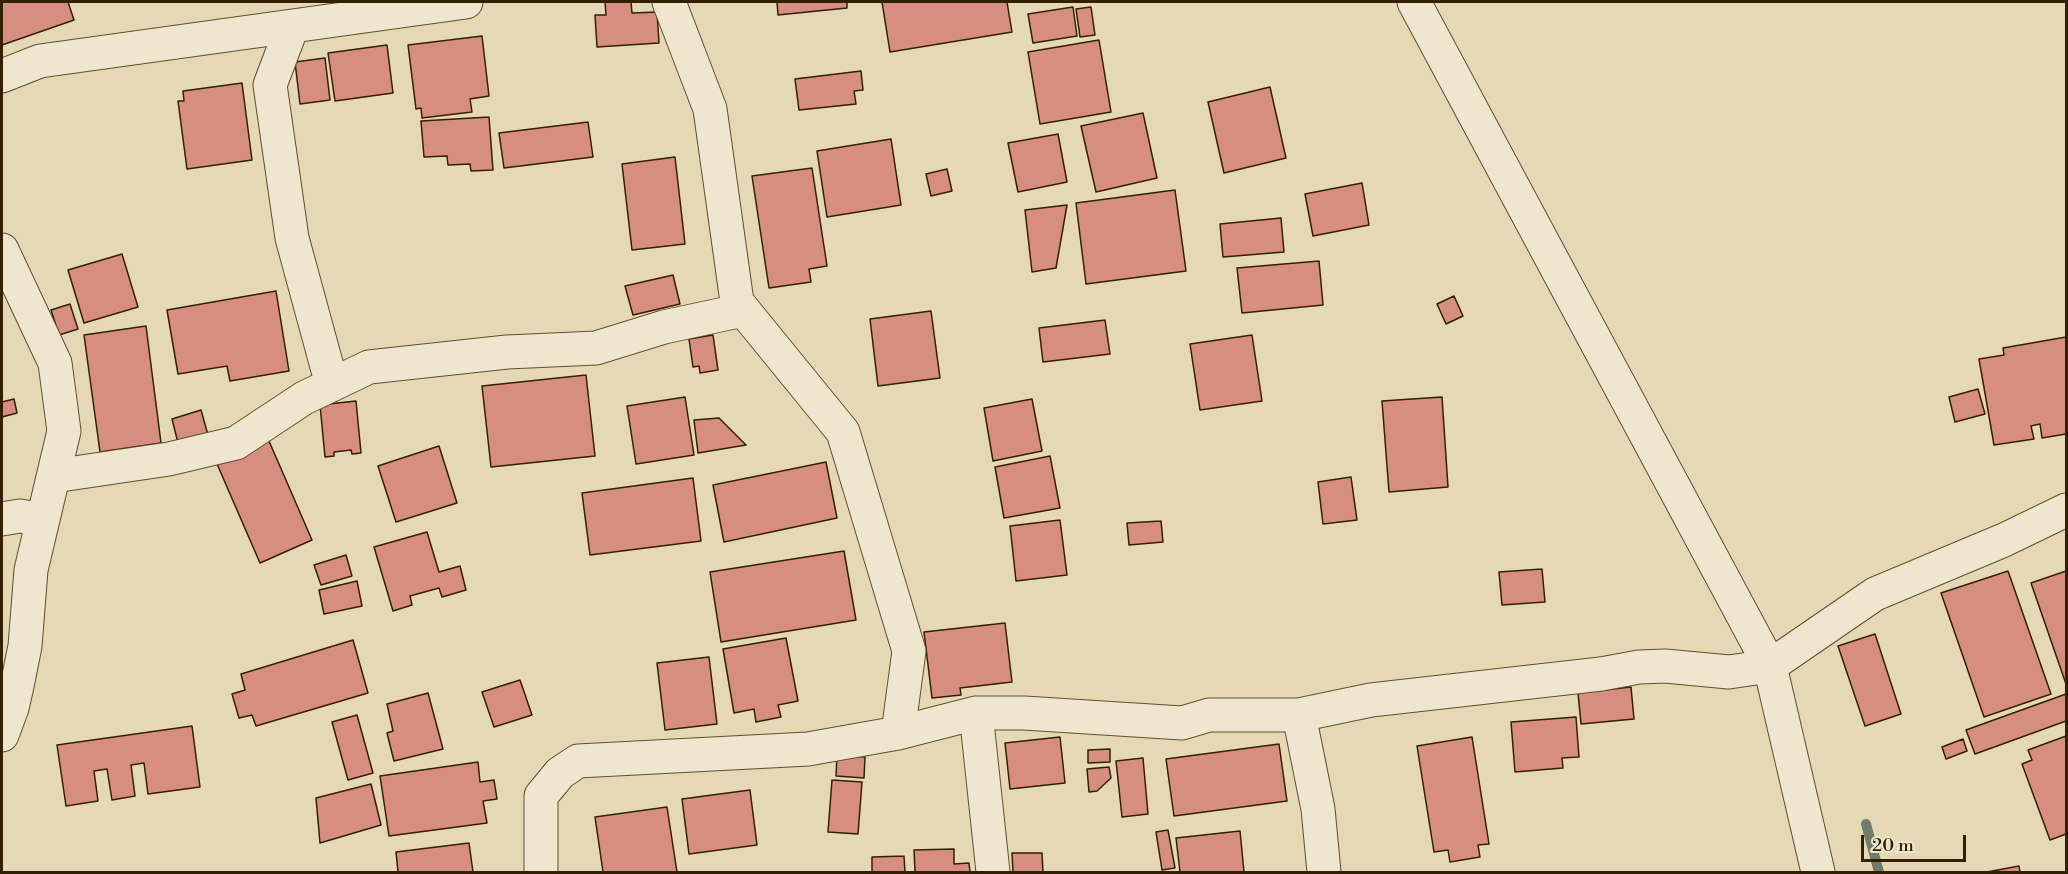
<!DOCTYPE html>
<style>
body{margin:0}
#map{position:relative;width:2068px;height:874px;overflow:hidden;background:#e5d9b5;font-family:"Libre Bodoni",serif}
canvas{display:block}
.frame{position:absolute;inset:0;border:3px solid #331f01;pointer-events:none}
.scale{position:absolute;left:1861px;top:835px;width:105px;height:27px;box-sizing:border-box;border:3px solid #331f01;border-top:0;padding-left:8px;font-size:18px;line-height:21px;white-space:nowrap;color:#331f01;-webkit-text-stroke:4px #eee6cf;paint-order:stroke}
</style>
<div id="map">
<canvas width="2068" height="874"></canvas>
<div class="frame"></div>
<div class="scale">20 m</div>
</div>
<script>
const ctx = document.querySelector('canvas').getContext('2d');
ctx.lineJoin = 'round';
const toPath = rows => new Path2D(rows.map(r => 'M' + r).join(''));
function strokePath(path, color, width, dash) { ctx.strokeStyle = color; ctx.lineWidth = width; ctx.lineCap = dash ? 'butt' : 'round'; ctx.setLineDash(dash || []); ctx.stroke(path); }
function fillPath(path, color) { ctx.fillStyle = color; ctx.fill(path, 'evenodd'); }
strokePath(toPath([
 [1866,824,1879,872]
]), '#6f7b6c', 10);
const building = toPath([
 [2,2,68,2,74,20,2,45,2,2],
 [605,2,631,2,632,13,657,12,659,43,597,47,595,15,606,15,605,2],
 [777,2,847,2,847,8,778,15,777,2],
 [882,2,1007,2,1012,32,890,52,882,2],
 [1073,7,1077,36,1033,43,1028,14,1073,7],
 [1091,7,1095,35,1080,37,1076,9,1091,7],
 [482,36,489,96,470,99,472,112,422,118,421,108,416,109,408,45,482,36],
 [1099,40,1111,112,1040,124,1028,52,1099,40],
 [387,45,393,93,335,101,328,53,387,45],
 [325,58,330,100,300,104,295,62,325,58],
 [861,71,863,90,854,91,856,104,799,110,795,79,861,71],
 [242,83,252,160,187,169,178,101,184,101,183,91,242,83],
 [1270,87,1286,158,1224,173,1208,102,1270,87],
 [1143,113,1157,178,1096,192,1081,126,1143,113],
 [489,117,493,170,471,171,470,164,448,165,447,156,424,157,421,121,489,117],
 [588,122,593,157,504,168,499,133,588,122],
 [1058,134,1067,182,1018,192,1008,143,1058,134],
 [891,139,901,205,827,217,817,151,891,139],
 [675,157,685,244,632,250,622,164,675,157],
 [812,168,827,266,809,269,811,282,769,288,752,176,812,168],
 [947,169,952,191,931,196,926,174,947,169],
 [1362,183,1369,225,1313,236,1305,194,1362,183],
 [1175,190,1186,271,1086,284,1076,203,1175,190],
 [1067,205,1056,268,1032,272,1025,210,1067,205],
 [1281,218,1284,252,1223,257,1220,224,1281,218],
 [122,254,138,307,84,323,68,270,122,254],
 [1319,261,1323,305,1242,313,1237,268,1319,261],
 [673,275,680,304,633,315,625,286,673,275],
 [276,291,289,371,230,381,227,366,178,374,167,310,276,291],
 [1454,296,1463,316,1446,324,1437,304,1454,296],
 [70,304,78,329,59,335,51,310,70,304],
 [931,311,940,378,878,386,870,319,931,311],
 [1105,320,1110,354,1043,362,1039,328,1105,320],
 [146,326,161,443,100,452,84,335,146,326],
 [713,335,718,370,700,373,699,366,693,367,689,339,713,335],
 [1252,335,1262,401,1200,410,1190,344,1252,335],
 [2066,337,2066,434,2042,438,2040,424,2031,426,2034,439,1994,445,1979,359,2004,355,2003,348,2066,337],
 [586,375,595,456,491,467,482,386,586,375],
 [1978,389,1985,414,1955,422,1949,397,1978,389],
 [685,397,694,455,636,464,627,406,685,397],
 [1442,397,1448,487,1389,492,1382,401,1442,397],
 [14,399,17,413,2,417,2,402,14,399],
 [1032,399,1042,451,993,461,984,408,1032,399],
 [356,401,361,453,352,454,351,450,334,452,334,456,325,457,320,405,356,401],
 [201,410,208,435,178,443,172,419,201,410],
 [719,418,746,445,698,453,694,420,719,418],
 [269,441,312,540,260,563,217,464,269,441],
 [439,446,457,503,396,522,378,466,439,446],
 [1050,456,1060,508,1004,518,995,467,1050,456],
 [826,462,837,518,724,542,713,485,826,462],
 [1351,477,1357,520,1323,524,1318,482,1351,477],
 [693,478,701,541,590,555,582,493,693,478],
 [1060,520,1067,575,1016,581,1010,526,1060,520],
 [1161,521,1163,542,1129,545,1127,523,1161,521],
 [427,532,439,572,460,566,466,590,442,597,439,588,410,596,412,605,393,611,374,547,427,532],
 [844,551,856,620,721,642,710,572,844,551],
 [346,555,352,576,321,585,314,565,346,555],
 [1542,569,1545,602,1502,605,1499,572,1542,569],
 [2008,571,2051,694,1984,717,1941,593,2008,571],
 [2066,571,2066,684,2031,583,2066,571],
 [357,581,362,606,324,614,319,590,357,581],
 [1005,623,1012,682,960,688,961,695,932,698,924,632,1005,623],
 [1875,634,1901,714,1865,726,1838,646,1875,634],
 [786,638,798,701,778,705,781,717,756,722,754,709,734,713,723,649,786,638],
 [353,640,368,693,256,726,252,715,239,718,232,694,245,690,241,674,353,640],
 [709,657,717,724,665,730,657,663,709,657],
 [520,680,532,715,494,727,482,692,520,680],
 [1631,687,1634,719,1581,724,1578,693,1631,687],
 [428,693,443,749,394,761,387,733,393,731,387,704,428,693],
 [2066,694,2066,721,1975,754,1966,730,2066,694],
 [357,715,373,773,348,780,332,722,357,715],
 [1576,717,1579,757,1562,758,1563,768,1515,772,1511,722,1576,717],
 [192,726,200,787,148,794,144,763,131,765,135,796,112,800,107,769,94,771,98,801,66,806,57,745,192,726],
 [2066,736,2066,834,2050,840,2022,764,2032,760,2028,750,2066,736],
 [1060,737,1065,783,1010,789,1005,743,1060,737],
 [1472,737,1489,844,1478,845,1480,857,1450,862,1448,850,1434,852,1417,746,1472,737],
 [1963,739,1967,751,1946,759,1942,747,1963,739],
 [1279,744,1287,801,1174,816,1166,759,1279,744],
 [1110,749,1110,762,1088,763,1088,750,1110,749],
 [837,755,865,757,864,778,836,776,837,755],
 [1143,758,1148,814,1122,817,1116,761,1143,758],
 [478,762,480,782,494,780,497,799,483,801,487,823,389,836,380,776,478,762],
 [1109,767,1111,778,1097,791,1089,792,1087,769,1109,767],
 [832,780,862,782,858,834,828,832,832,780],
 [371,784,381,825,320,843,316,798,371,784],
 [750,790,757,845,689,854,682,799,750,790],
 [667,807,677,872,603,872,595,817,667,807],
 [1168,830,1175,868,1162,870,1156,832,1168,830],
 [1240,831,1244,872,1180,872,1176,838,1240,831],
 [469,843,473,872,398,872,396,852,469,843],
 [954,849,954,864,969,863,970,872,915,872,914,850,954,849],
 [1012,853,1042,853,1043,872,1013,872,1012,853],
 [904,856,905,872,872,872,872,857,904,856],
 [2019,866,2020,872,1987,872,2019,866]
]);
fillPath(building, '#d88d81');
strokePath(building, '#331f01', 1.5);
const minor = toPath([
 [669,2,710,109,737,302,843,432,909,651,898,733],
 [1414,2,1770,666,1818,872],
 [292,27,270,85,292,238,332,385],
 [2,76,40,61,466,2],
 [2,250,55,363,64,431,31,570,25,646,17,686,12,708,2,735],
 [54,476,169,459,236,443,304,398,369,367,507,352,596,348,664,327,743,310],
 [2,519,20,516,43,520],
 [976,713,993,872],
 [1299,715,1318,809,1324,872],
 [541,872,541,796,560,773,578,761,808,749,898,733,976,713,1024,713,1182,723,1209,715,1299,715,1371,700,1601,674,1639,667,1665,666,1729,672,1770,666,1875,594,2004,540,2066,510]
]);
strokePath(minor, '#604e2e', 35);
strokePath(minor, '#eee6cf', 33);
</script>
